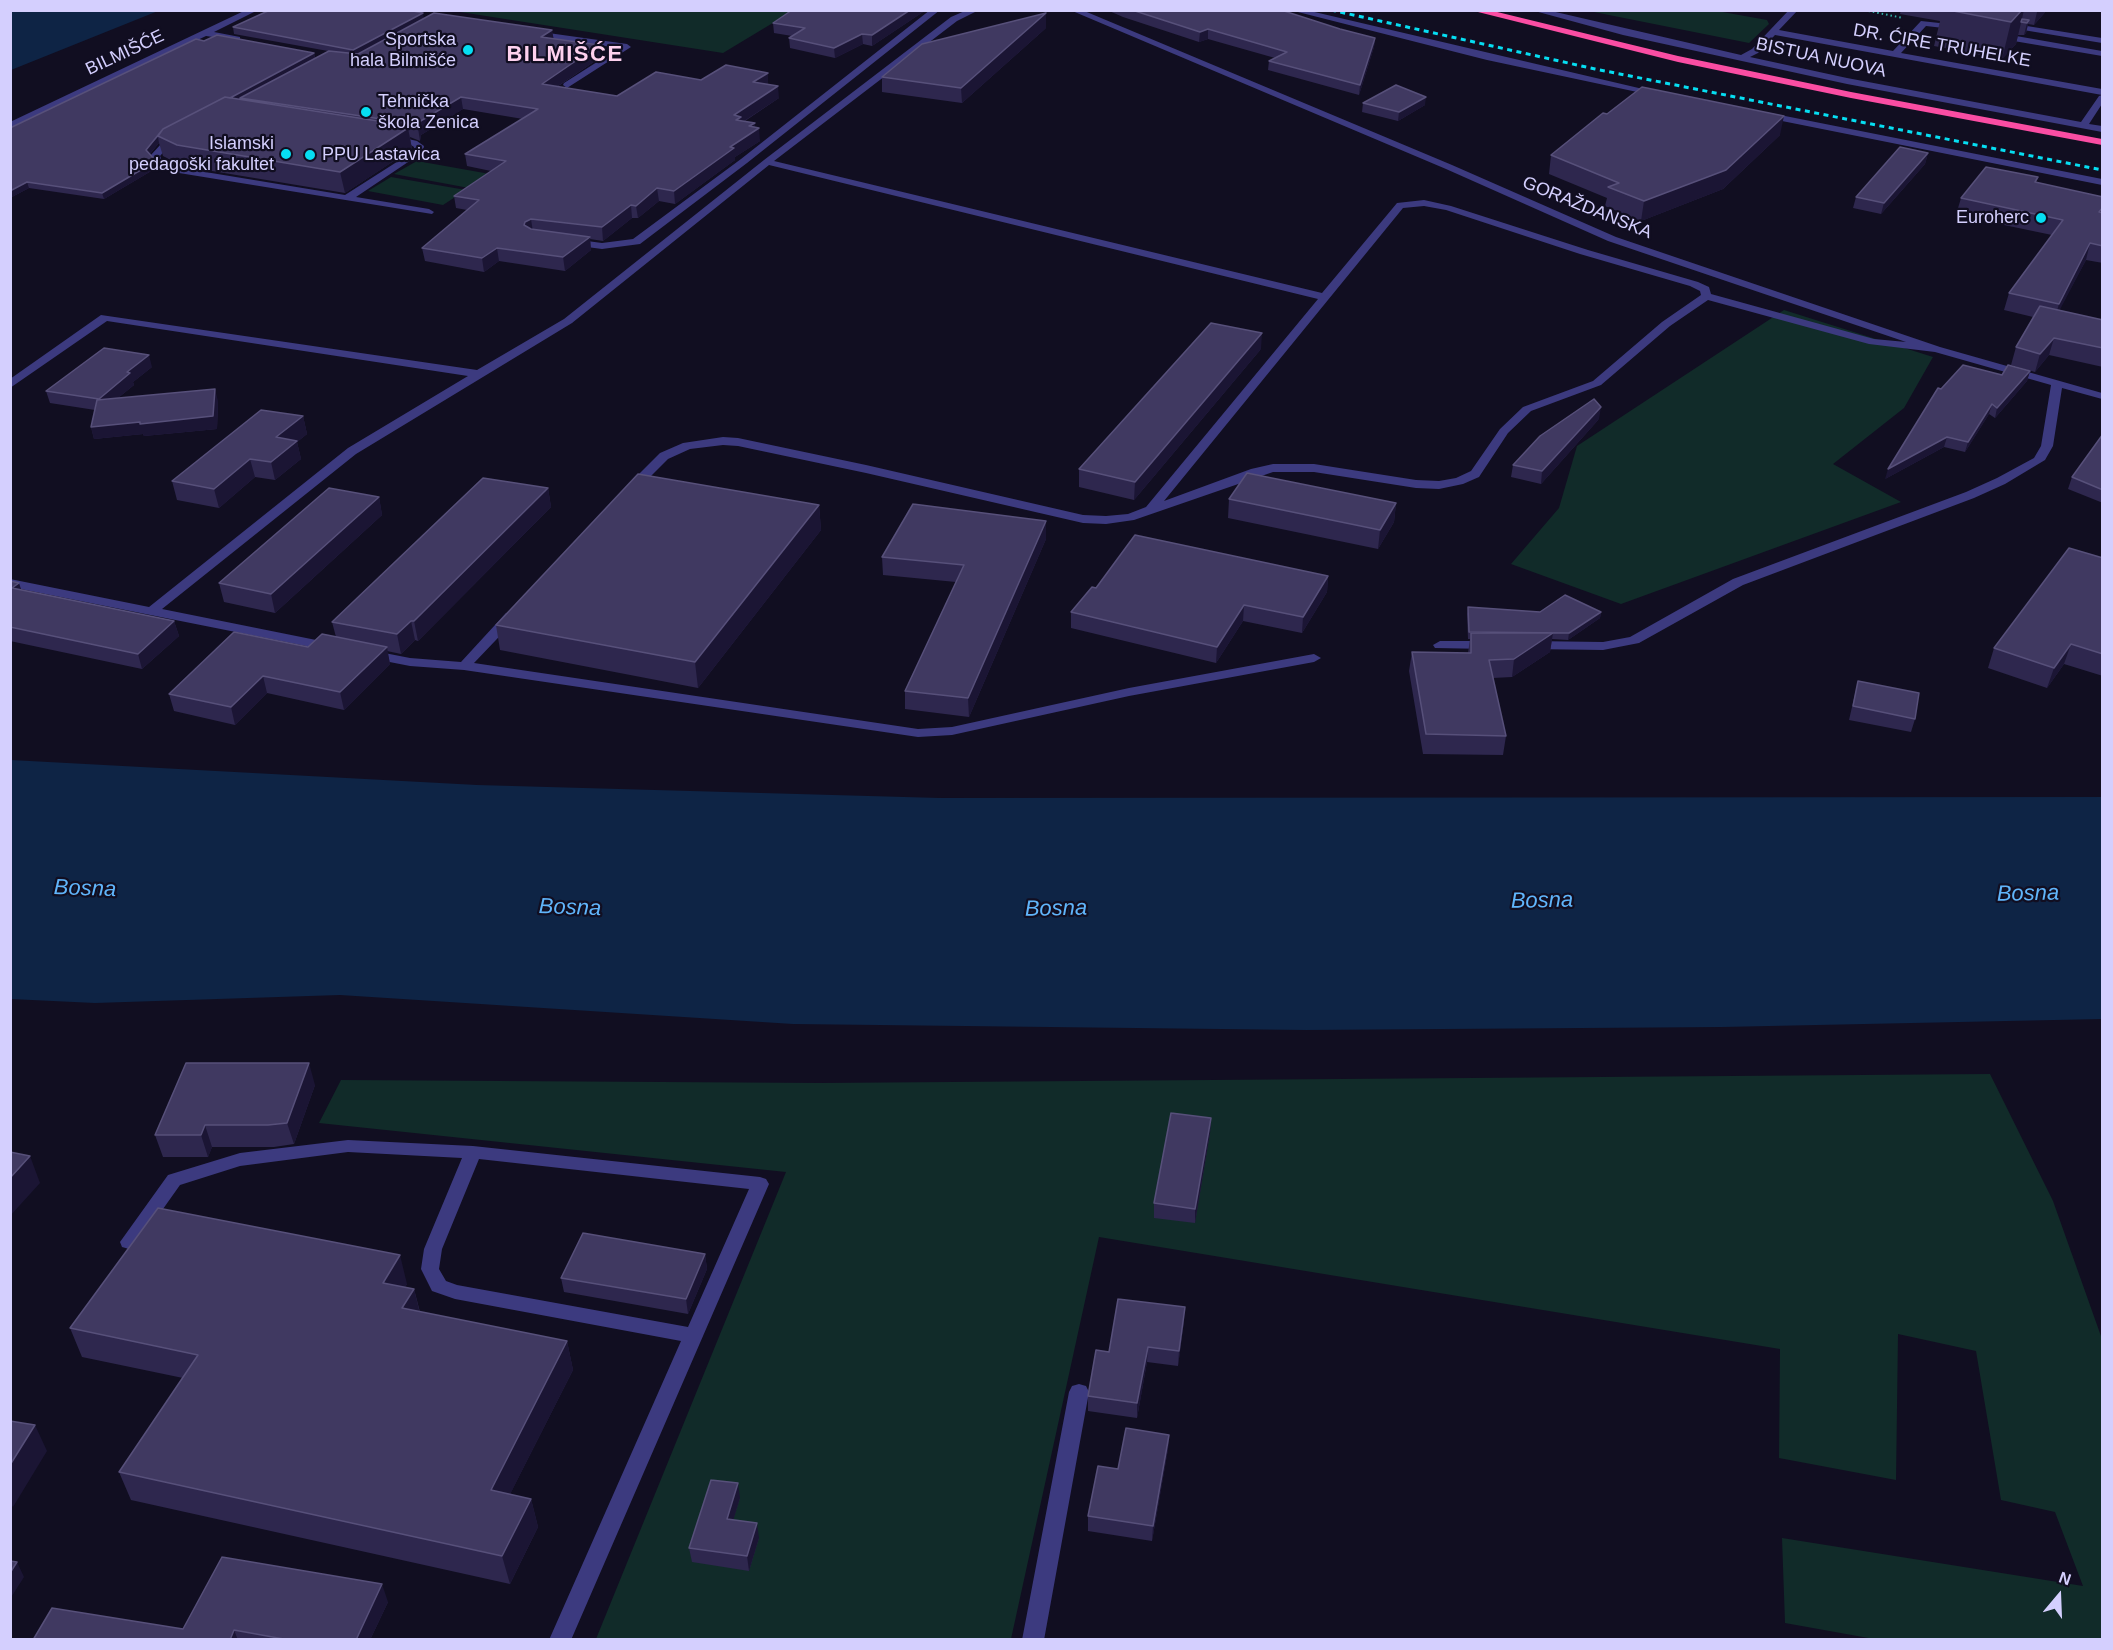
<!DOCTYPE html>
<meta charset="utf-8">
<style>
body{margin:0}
#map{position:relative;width:2113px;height:1650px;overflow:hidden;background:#110e21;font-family:Helvetica,sans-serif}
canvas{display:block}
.frame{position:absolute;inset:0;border:12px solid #d4cffe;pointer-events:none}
.north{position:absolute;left:2029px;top:1566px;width:60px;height:60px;-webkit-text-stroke:4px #110e21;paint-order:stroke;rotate:19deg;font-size:16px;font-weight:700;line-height:24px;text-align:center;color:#d4cffe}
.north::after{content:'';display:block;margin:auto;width:21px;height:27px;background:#d4cffe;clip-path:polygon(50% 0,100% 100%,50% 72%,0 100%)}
</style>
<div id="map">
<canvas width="2113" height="1650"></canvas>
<div class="frame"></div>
<div class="north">N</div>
</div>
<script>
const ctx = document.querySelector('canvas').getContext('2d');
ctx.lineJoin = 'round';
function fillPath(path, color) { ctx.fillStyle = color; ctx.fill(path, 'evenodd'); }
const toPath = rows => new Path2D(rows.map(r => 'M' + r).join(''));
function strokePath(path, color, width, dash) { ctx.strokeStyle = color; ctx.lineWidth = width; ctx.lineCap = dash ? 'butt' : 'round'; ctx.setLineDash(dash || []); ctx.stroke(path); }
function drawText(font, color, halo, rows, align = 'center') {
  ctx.font = font + ' Helvetica,sans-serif'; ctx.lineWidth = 4.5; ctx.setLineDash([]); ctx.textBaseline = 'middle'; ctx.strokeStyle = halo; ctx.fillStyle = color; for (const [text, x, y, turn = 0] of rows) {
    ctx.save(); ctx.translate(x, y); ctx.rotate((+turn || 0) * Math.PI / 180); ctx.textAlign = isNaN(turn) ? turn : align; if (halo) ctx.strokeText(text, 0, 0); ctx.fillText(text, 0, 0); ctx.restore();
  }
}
fillPath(toPath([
 [783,10,791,12,723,53,454,11],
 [1589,11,1717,11,1767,20,1769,24,1749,43],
 [417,161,490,174,469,188,394,174],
 [391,177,466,190,443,205,368,191],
 [1784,310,1933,357,1904,408,1833,464,1901,502,1621,604,1511,564,1559,508,1577,446],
 [1990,1074,2053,1201,2102,1339,2102,1639,1874,1639,1785,1623,1782,1538,2083,1586,2055,1512,2001,1500,1976,1351,1898,1334,1896,1480,1779,1458,1780,1349,1099,1237,1011,1639,596,1639,786,1172,319,1123,341,1080,821,1083]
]), '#112b29');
fillPath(toPath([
 [11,10,158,10,158,11,11,70],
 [11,760,477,785,940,798,2102,797,2102,1019,1722,1027,1306,1030,793,1024,340,995,95,1003,11,999]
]), '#0e2445');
strokePath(toPath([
 [1864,10,1903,18]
]), '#31b0a6', 2, [1.5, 3]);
fillPath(toPath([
 [246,10,258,10,214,32,240,37,240,41,206,36,10,129,10,122,246,10],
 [930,10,940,10,747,163,640,244,602,249,572,245,567,242,572,239,602,243,633,239,741,159,930,10],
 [967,10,979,10,957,21,774,161,1322,293,1397,203,1424,200,1451,206,1588,250,1698,282,1709,287,1711,294,1874,339,1906,342,1608,241,1446,169,1070,10,1082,10,1452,165,1616,237,1940,347,2102,393,2102,399,2062,388,2053,446,2045,460,2005,484,1974,498,1743,585,1639,643,1603,650,1530,649,1523,645,1530,641,1603,642,1630,637,1733,579,1966,492,1997,478,2034,458,2041,446,2051,385,1935,352,1869,344,1708,300,1670,326,1601,385,1531,411,1508,433,1479,477,1463,484,1439,489,1416,488,1314,472,1273,472,1134,520,1106,524,1083,523,866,473,738,446,723,445,690,449,668,459,635,492,627,492,627,486,660,453,683,443,723,437,738,438,866,465,1083,515,1106,516,1128,514,1146,507,1318,299,769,165,572,323,356,454,162,609,331,643,338,647,336,650,331,651,10,587,10,579,149,607,348,448,468,376,107,321,10,388,10,379,101,315,477,370,564,319,764,160,951,17,967,10],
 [1424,206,1446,210,1580,254,1690,286,1700,291,1701,295,1662,322,1593,381,1523,407,1500,429,1471,471,1456,478,1439,481,1416,480,1314,464,1273,464,1251,469,1164,501,1403,208,1424,206],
 [1290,10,1306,10,1660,93,1656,96,1487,60,1290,10],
 [1531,10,1547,10,1741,55,1752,49,1789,10,1798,10,1779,30,1893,51,1921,21,1958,25,1961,26,1961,30,1926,26,1901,53,2102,89,2102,95,1775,35,1758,53,1750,57,1847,78,2081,122,2099,96,2102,95,2102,104,2089,124,2102,126,2102,132,1847,84,1623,35,1531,10],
 [2008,23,2102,38,2102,43,2005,27,2005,23,2008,23],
 [534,31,627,44,631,47,567,88,563,85,564,83,619,48,531,36,530,34,534,31],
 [1999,33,2102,51,2102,56,1996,38,1996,34,1999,33],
 [1765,112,2102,179,2102,185,1762,117,1760,115,1765,112],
 [391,135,417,141,424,146,423,152,356,197,429,209,434,212,432,214,179,173,156,164,150,156,161,144,177,136,182,139,180,141,167,148,160,156,162,160,181,168,345,195,414,151,414,147,411,145,388,140,388,136,391,135],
 [511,612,516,613,518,616,516,619,474,663,918,729,952,727,1129,688,1314,654,1321,658,1314,662,1129,696,952,735,918,737,464,670,410,666,364,657,362,654,369,650,410,658,461,662,506,613,511,612],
 [1440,641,1488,641,1495,645,1488,649,1435,648,1433,645,1440,641],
 [348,1140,473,1146,760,1177,766,1179,769,1184,571,1640,549,1640,681,1341,455,1299,432,1291,421,1269,424,1249,462,1158,348,1152,240,1166,180,1185,136,1247,129,1249,122,1247,120,1242,168,1175,240,1153,348,1140],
 [479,1159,749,1189,688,1327,457,1285,446,1281,439,1269,442,1249,479,1159],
 [1079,1384,1086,1386,1089,1392,1044,1640,1022,1640,1069,1392,1072,1386,1079,1384]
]), '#3c3a7f');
fillPath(toPath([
 [1470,10,1489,10,1678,56,1851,92,2102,139,2102,145,1851,98,1678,62,1470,10]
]), '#fa4da3');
strokePath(toPath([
 [1331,10,1595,69,2102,170]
]), '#06def2', 3, [5, 4.5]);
fillPath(toPath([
 [792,10,926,10,872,46,863,44,835,58,790,48,789,38,792,36,774,33,773,23],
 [1107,10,1281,10,1340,29,1375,38,1374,47,1359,95,1268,70,1269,61,1275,58,1208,39,1199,42,1123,17],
 [1901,10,2047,10,2034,25,2028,24,2026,33,2024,35,2018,35,2016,44,2002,59,1934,46,1940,21,1900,14],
 [424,18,552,30,553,39,601,57,557,87,617,96,701,80,768,73,768,84,779,98,745,121,755,123,755,127,760,141,735,157,735,160,675,204,659,201,638,218,632,218,603,241,590,239,591,250,565,271,499,261,484,272,425,261,422,248,467,210,456,208,454,196,491,171,467,166,465,154,523,119,463,109,421,135,420,141,410,137,412,149,345,193,182,166,163,156,159,143,150,154,158,167,104,199,29,188,10,198,10,128,204,41,314,53,315,58,328,51,234,34,233,27],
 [1046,28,962,103,882,92,882,77],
 [1363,103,1425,105,1398,121,1362,112],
 [1780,135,1723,189,1641,221,1605,206,1607,198,1549,174,1551,155],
 [1928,153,1925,164,1881,214,1853,208,1856,197],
 [2037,183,2103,197,2103,263,2086,260,2059,310,2103,320,2103,367,2049,355,2035,372,2011,365,2016,347,2033,317,2004,310,2009,293,2052,235,1956,215,1961,198],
 [1261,349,1134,500,1079,487,1079,469],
 [152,367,133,382,134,385,118,398,218,401,217,429,144,436,143,434,94,439,91,427,95,410,50,403,46,391],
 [2030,371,2027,381,1995,418,1989,414,1965,452,1944,447,1885,479,2002,375],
 [303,416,307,434,297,442,301,459,275,480,255,477,219,508,177,500,172,481],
 [1599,419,1541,484,1511,477,1513,465],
 [2103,434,2103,503,2068,489,2072,477],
 [548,488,551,507,418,641,415,640,401,654,387,651,390,664,344,710,267,693,235,725,174,711,169,694,308,647,336,637,332,622],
 [379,497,382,515,275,613,224,602,219,583],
 [1229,499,1396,503,1394,522,1378,549,1228,518],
 [819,505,821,530,698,688,500,650,496,625],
 [1046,521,1046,539,969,717,905,709,905,691,956,582,883,575,882,557],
 [2103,558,2103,676,2064,664,2047,688,1988,668,1994,648],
 [1328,576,1327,592,1302,633,1243,621,1216,663,1071,628,1071,612,1096,588],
 [10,581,21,589,174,621,179,636,142,669,10,641],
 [1468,607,1540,612,1601,612,1600,618,1568,640,1552,639,1550,652,1512,677,1493,678,1506,736,1503,755,1423,754,1409,671,1412,652,1468,653,1470,639,1468,639,1467,614],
 [1858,681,1915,719,1911,732,1849,720],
 [315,1085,294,1144,274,1147,212,1147,208,1157,163,1157,155,1135],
 [1211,1118,1210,1133,1195,1223,1154,1218,1154,1203],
 [705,1254,707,1269,688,1314,564,1292,561,1278],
 [407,1284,405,1287,414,1289,420,1312,567,1341,573,1370,510,1494,531,1499,538,1527,510,1584,131,1500,119,1472,183,1378,82,1357,70,1328],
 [1184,1321,1178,1366,1147,1362,1137,1418,1088,1411,1088,1396,1109,1352],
 [1169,1435,1168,1449,1152,1541,1088,1531,1088,1516,1118,1469],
 [740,1498,733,1520,759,1538,749,1571,692,1562,689,1548],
 [388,1602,370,1640,33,1640,183,1629]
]), '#2e274e');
fillPath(toPath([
 [910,10,926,10,872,46,872,35],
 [2022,10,2024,10,2016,44,2002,59,2011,22],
 [2038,10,2047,10,2034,25,2037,12],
 [423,13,424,20,355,57,353,50],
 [1046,13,1046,28,962,103,961,88],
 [2029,20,2026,33,2024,35,2027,23],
 [1208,29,1208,39,1199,42,1200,32],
 [552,30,554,41,541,37],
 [862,34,863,44,835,58,834,48],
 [1375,38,1374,47,1359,95,1360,85],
 [599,45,601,57,543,96,542,84],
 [314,53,315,59,240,98,241,99,165,139,158,136],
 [768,73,768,85,753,82],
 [778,86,779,98,741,123,742,129,734,115],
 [461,97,463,109,421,135,420,141,418,128,419,122],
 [1426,97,1425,105,1398,121,1399,112],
 [1784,116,1780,135,1723,189,1641,221,1644,201],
 [755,123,755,131,759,128,760,141,735,157,735,160,675,204,674,191,730,147,749,126],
 [408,128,412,149,345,193,340,172],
 [158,137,159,143,148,156,146,150],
 [1928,153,1925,164,1881,214,1884,203],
 [156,161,158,167,104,199,102,193],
 [27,182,29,188,10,198,10,191],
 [657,188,659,201,638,218,636,206],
 [631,205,632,218,603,241,602,227],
 [531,219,533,232,524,225,525,222],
 [590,237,591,250,565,271,563,257],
 [2090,243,2086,260,2054,321,2059,304],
 [497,248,499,261,484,272,482,258],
 [1262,333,1261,349,1134,500,1135,482],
 [2054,338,2049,355,2035,372,2040,354],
 [149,355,152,367,133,382,134,385,102,411,99,399,127,372],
 [2030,371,2027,381,1995,418,1997,408],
 [215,389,218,401,217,429,144,436,143,434,94,439,91,427],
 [1992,404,1989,414,1965,452,1968,442],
 [1601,407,1599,419,1541,484,1542,471],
 [303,416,307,434,297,442,301,459,275,480,271,462,276,437],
 [1947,437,1944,447,1885,479,1888,469],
 [250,459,255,477,219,508,214,489],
 [548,488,551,507,418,641,414,621],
 [379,497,382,515,275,613,271,594],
 [1396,503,1394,522,1378,549,1380,530],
 [819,505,821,530,698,688,695,662],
 [1046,521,1046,539,969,717,968,698],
 [1328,576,1327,592,1302,633,1303,617],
 [19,583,24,598,12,588],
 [1244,605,1243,621,1216,663,1217,647],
 [1601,612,1600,618,1568,640,1569,633],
 [174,621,179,636,142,669,138,654],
 [411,621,415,640,401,654,397,634],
 [1553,633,1550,652,1512,677,1514,659],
 [2071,644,2064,664,2047,688,2054,668],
 [387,647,390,664,344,710,340,692],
 [263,676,267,693,235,725,231,707],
 [309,1063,315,1085,294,1144,287,1123],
 [1211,1118,1210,1133,1195,1223,1195,1209],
 [205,1125,212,1147,208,1157,201,1135],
 [30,1156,40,1183,10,1216,10,1178],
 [705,1254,707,1269,688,1314,686,1299],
 [400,1255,407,1284,390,1312,383,1283],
 [414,1289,421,1318,402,1308],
 [1185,1307,1184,1321,1178,1366,1179,1351],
 [567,1341,573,1370,498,1518,491,1490],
 [1148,1347,1147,1362,1137,1418,1137,1403],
 [35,1425,47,1451,13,1507,10,1503,10,1465],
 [1169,1435,1168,1449,1152,1541,1153,1526],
 [738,1483,740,1498,729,1534,727,1519],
 [531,1499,538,1527,510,1584,502,1556],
 [757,1523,759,1538,749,1571,747,1556],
 [17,1562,24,1577,10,1599,10,1573],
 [382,1584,388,1602,370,1640,356,1640],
 [234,1630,238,1640,230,1640]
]), '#1b1534');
const building = toPath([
 [270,10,408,10,423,13,353,50,233,27,270,10],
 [792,10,910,10,872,35,862,34,834,48,789,38,805,28,773,23,792,10],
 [1132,10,1281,10,1340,29,1375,38,1360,85,1269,61,1287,52,1208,29,1200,32,1132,10],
 [1948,10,2022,10,2011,22,1948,10],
 [434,13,552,30,541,37,599,45,542,84,617,96,656,72,701,80,726,65,768,73,753,82,778,86,734,115,741,117,736,120,755,123,749,126,759,128,730,147,734,148,674,191,657,188,636,206,631,205,602,227,531,219,525,222,524,225,531,229,590,237,563,257,497,248,482,258,422,248,479,200,454,196,506,161,465,154,538,109,461,97,419,122,418,128,401,122,240,98,329,51,358,54,434,13],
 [1046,13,961,88,882,77,922,44,1046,13],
 [2022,19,2029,20,2027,23,2021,22,2022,19],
 [217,35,314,53,230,98,225,97,163,129,146,150,156,161,102,193,27,182,10,191,10,128,196,39,204,41,217,35],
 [1396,85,1426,97,1399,112,1363,103,1396,85],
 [1642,87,1784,116,1726,170,1644,201,1608,187,1619,183,1551,155,1603,113,1607,114,1642,87],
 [225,97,397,124,408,128,340,172,177,145,158,136,163,129,225,97],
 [1900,147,1928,153,1884,203,1856,197,1900,147],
 [1986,167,2038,177,2035,182,2103,197,2103,207,2099,212,2103,213,2103,246,2090,243,2059,304,2009,293,2063,220,1961,198,1986,167],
 [2040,306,2103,320,2103,348,2054,338,2040,354,2016,347,2040,306],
 [1211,323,1262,333,1135,482,1079,469,1211,323],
 [104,348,149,355,127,372,130,373,99,399,46,391,104,348],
 [1963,365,2002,375,2008,365,2030,371,1997,408,1992,404,1968,442,1947,437,1888,469,1938,388,1941,389,1963,365],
 [215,389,213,416,140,424,140,422,91,427,97,400,215,389],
 [1594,399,1601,407,1542,471,1513,465,1540,436,1594,399],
 [261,410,303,416,276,437,297,441,271,462,250,459,214,489,172,481,261,410],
 [2103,434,2103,490,2072,477,2103,434],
 [1247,473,1396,503,1380,530,1229,499,1247,473],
 [638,474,819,505,695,662,496,625,638,474],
 [483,478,548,488,414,621,411,621,397,634,332,622,483,478],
 [329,488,379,497,271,594,219,583,329,488],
 [913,504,1046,521,968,698,905,691,964,565,882,557,913,504],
 [1135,535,1328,576,1303,617,1244,605,1217,647,1071,612,1092,587,1096,588,1135,535],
 [2069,548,2103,558,2103,654,2071,644,2054,668,1994,648,2069,548],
 [10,581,19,583,12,588,174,621,138,654,10,627,10,581],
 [1565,595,1601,612,1569,633,1469,632,1468,607,1540,612,1565,595],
 [234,632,308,647,322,634,387,647,340,692,263,676,231,707,169,694,234,632],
 [1471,633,1553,633,1514,659,1489,660,1506,736,1426,734,1412,652,1471,653,1471,633],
 [1858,681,1919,693,1915,719,1853,706,1858,681],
 [186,1063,309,1063,287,1123,268,1125,205,1125,201,1135,155,1135,186,1063],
 [1171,1113,1211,1118,1195,1209,1154,1203,1171,1113],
 [10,1152,30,1156,10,1178,10,1152],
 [158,1208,400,1255,383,1283,414,1289,402,1308,567,1341,491,1490,531,1499,502,1556,119,1472,198,1355,70,1328,158,1208],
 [583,1233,705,1254,686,1299,561,1278,583,1233],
 [1118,1299,1185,1307,1179,1351,1148,1347,1137,1403,1088,1396,1096,1350,1109,1352,1118,1299],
 [10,1421,35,1425,10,1465,10,1421],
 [1126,1428,1169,1435,1153,1526,1088,1516,1098,1466,1118,1469,1126,1428],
 [711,1480,738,1483,727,1519,757,1523,747,1556,689,1548,711,1480],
 [222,1557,382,1584,356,1640,289,1640,234,1630,230,1640,33,1640,52,1608,183,1629,222,1557],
 [10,1561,17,1562,10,1573,10,1561]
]);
fillPath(building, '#403961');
strokePath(building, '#57507a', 1.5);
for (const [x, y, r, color] of [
 [468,50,6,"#06def2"],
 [366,112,6,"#06def2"],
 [286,154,6,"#06def2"],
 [310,155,6,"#06def2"],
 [2041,218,6,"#06def2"]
]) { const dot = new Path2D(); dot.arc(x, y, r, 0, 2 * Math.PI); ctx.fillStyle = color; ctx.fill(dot); strokePath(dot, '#110e21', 2); }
drawText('18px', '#d4cffe', '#110e21', [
 ["Sportska",456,40],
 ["hala Bilmišće",456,61],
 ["Tehnička",378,102,"left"],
 ["škola Zenica",378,123,"left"],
 ["Islamski",274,144],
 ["pedagoški fakultet",274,165],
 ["PPU Lastavica",322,155,"left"],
 ["Euroherc",2029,218]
], 'right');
drawText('18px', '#d4cffe', '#110e21', [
 ["DR. ĆIRE TRUHELKE",1942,46,10],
 ["BILMIŠĆE",125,53,-25],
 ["BISTUA NUOVA",1821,58,12],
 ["GORAŽDANSKA",1587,208,22]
]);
ctx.letterSpacing = '1.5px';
drawText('bold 22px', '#fed1ee', '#110e21', [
 ["BILMIŠĆE",565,55]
]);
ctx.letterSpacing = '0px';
drawText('italic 22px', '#60b5fb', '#110e21', [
 ["Bosna",85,889,2],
 ["Bosna",2028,894,-1],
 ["Bosna",1542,901,-1],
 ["Bosna",570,908,2],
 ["Bosna",1056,909,-1]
]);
</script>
